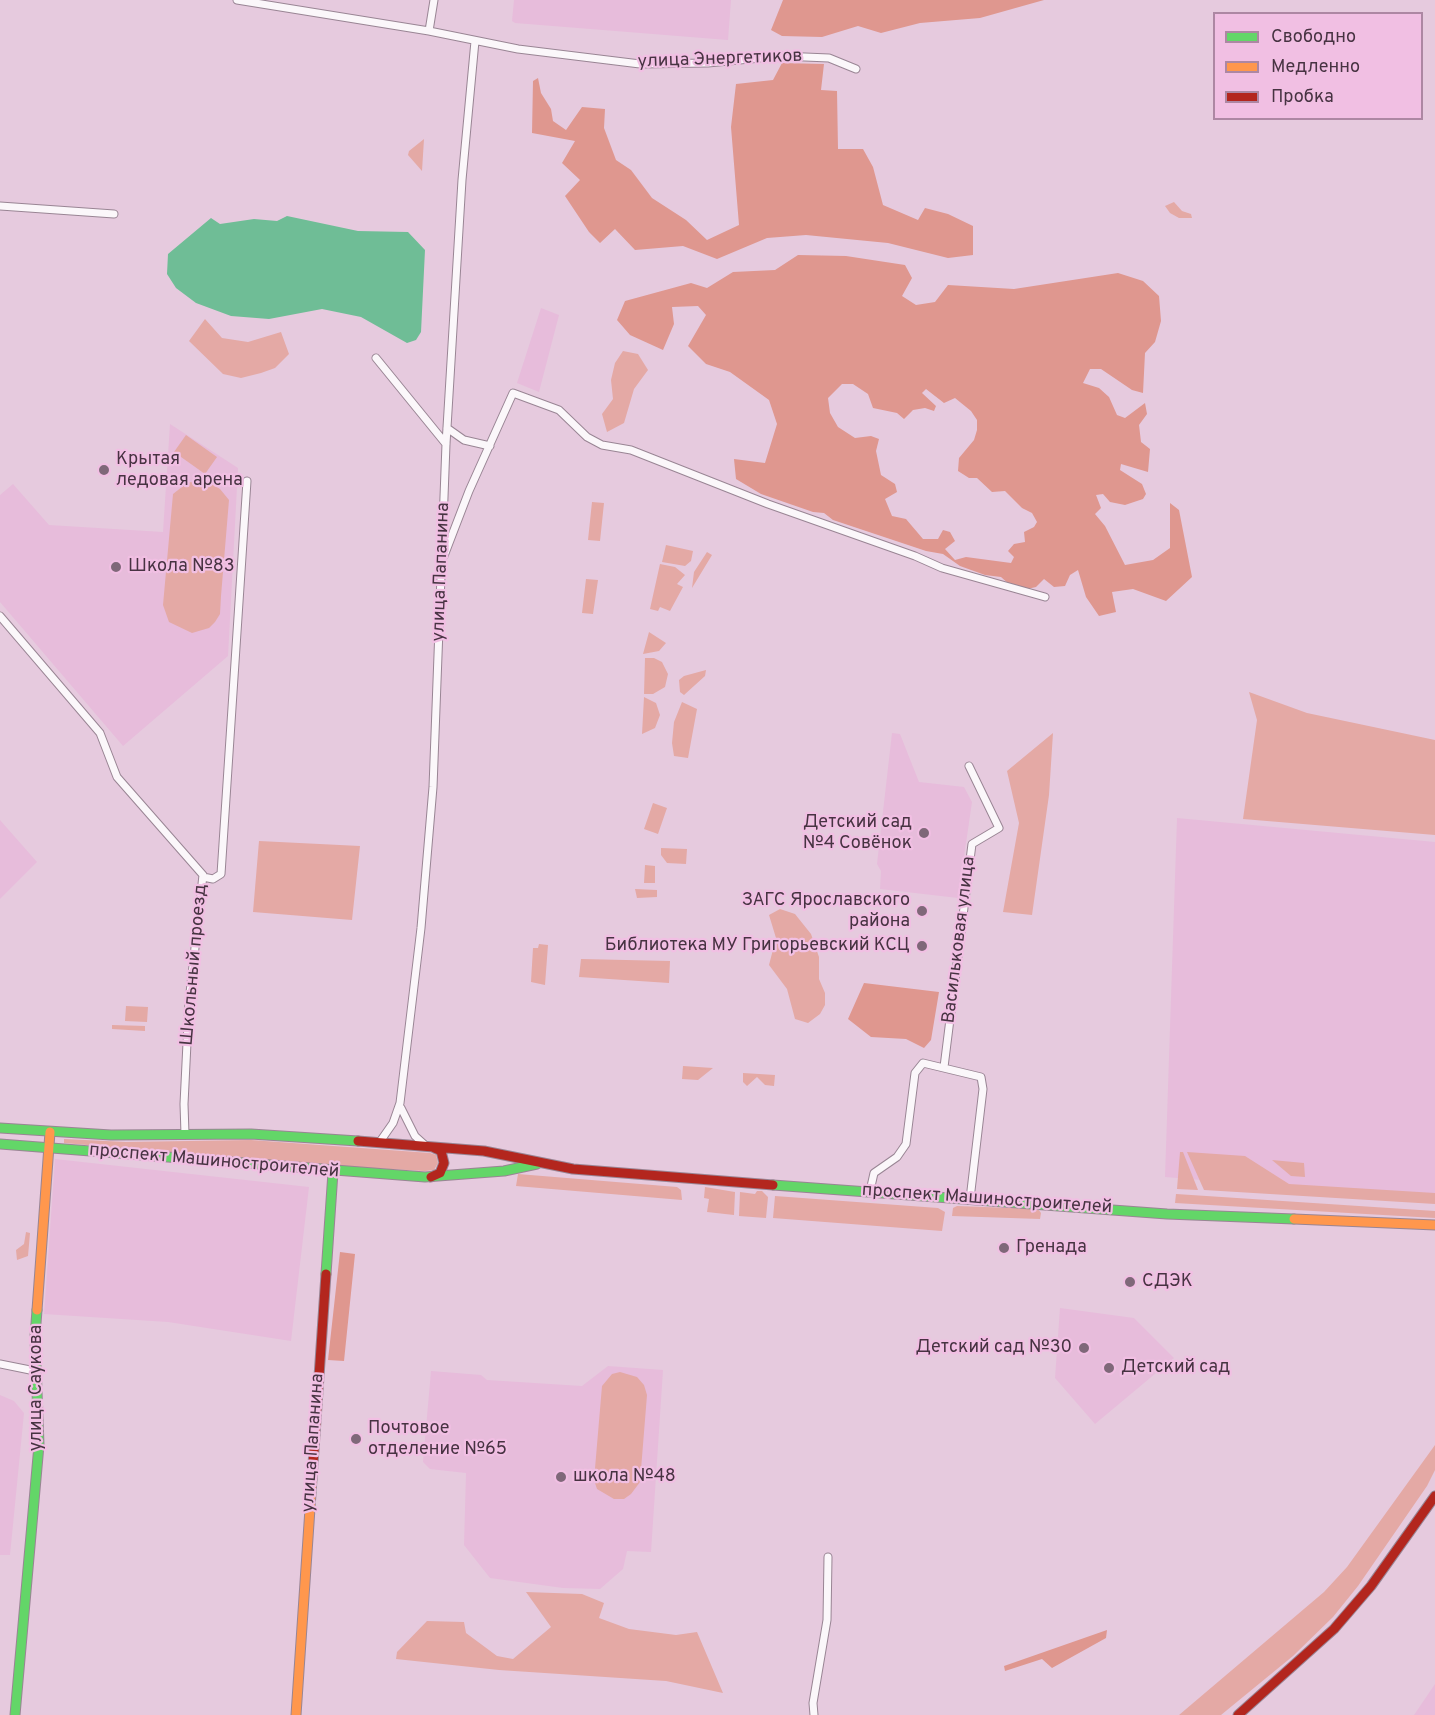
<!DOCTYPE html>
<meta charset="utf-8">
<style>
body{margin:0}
#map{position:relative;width:1435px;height:1715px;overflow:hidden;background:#e6cade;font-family:Overpass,sans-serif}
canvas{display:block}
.legend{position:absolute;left:1213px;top:12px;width:210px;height:108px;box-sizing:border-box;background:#f1bfe3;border:2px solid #ad87a3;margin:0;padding:8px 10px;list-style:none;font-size:18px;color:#473342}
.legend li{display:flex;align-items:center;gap:12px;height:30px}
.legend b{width:30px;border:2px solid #ad87a3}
</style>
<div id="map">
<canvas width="1435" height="1715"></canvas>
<ul class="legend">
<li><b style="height:8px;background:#63d668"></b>Свободно</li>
<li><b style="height:8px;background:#ff974d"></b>Медленно</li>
<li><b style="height:8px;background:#b3261e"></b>Пробка</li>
</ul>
</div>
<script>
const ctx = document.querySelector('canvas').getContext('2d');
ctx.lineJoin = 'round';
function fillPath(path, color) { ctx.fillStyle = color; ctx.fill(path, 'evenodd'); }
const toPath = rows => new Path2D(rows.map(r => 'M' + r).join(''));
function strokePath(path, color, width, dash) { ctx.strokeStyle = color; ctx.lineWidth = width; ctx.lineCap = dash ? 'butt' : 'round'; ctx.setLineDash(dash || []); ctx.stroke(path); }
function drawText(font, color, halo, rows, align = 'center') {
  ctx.font = font + ' Overpass,sans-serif'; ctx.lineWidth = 4.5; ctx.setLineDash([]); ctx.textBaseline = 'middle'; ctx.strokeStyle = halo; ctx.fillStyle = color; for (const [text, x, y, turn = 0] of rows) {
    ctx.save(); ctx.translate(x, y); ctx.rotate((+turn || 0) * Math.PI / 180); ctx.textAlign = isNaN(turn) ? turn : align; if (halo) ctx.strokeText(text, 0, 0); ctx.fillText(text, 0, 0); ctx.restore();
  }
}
fillPath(toPath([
 [514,0,731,0,728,40,515,23,512,21],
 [541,308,559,315,539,392,517,383],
 [170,424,238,468,228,656,123,746,0,602,0,495,13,484,49,525,163,532],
 [892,733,900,734,919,782,964,787,972,802,958,898,880,889,881,871,877,864],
 [1177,818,1435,842,1435,1199,1165,1177],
 [0,820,37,862,0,899],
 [55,1159,309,1187,291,1341,168,1322,44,1314],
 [1060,1308,1134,1318,1174,1358,1095,1424,1055,1378],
 [608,1366,663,1370,651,1552,627,1551,623,1569,600,1589,563,1588,490,1578,464,1545,466,1473,430,1469,423,1462,431,1371,481,1375,487,1380,582,1386],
 [0,1395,14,1401,24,1413,10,1555,0,1555],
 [1435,1684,1435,1715,1414,1715]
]), '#e7bcdb');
fillPath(toPath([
 [424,139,422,171,408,155,409,151],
 [1174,202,1182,211,1191,214,1192,218,1179,218,1170,213,1165,206],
 [205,319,222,338,248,342,281,332,289,354,275,368,261,373,241,378,223,374,189,341],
 [623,351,638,354,648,370,634,389,624,423,607,432,602,414,613,399,611,380,615,363],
 [186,435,217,457,205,474,174,452],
 [204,479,220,489,229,500,221,596,220,614,215,622,209,628,192,633,169,622,163,605,173,494,187,483],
 [592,502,604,503,600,541,588,540],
 [666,545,693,551,691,561,685,566,662,562],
 [707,552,712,555,692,588,694,572],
 [660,564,675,567,685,575,677,584,683,587,670,611,660,607,658,611,650,609],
 [586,579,598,580,593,614,582,613],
 [649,632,666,643,659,651,643,654],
 [645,658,654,658,662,662,668,674,665,687,653,694,644,694],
 [706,670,705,676,684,695,680,692,679,680,684,676],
 [1249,692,1307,713,1435,740,1435,835,1243,819,1257,720],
 [644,697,656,703,660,715,655,728,642,734],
 [682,702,697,709,688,758,674,756,672,743,674,722],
 [1053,733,1049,795,1032,915,1003,912,1019,823,1007,771],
 [653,803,667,808,658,834,644,829],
 [259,841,360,846,352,920,253,912],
 [661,848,687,849,686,864,667,863,661,855],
 [645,865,655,866,655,883,644,883],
 [635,889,657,890,657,897,637,898],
 [780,909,795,914,811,934,819,957,819,979,825,993,825,1005,820,1014,808,1023,795,1019,787,989,769,965,776,938,769,915],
 [539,944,548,945,545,985,531,982,533,948,538,948],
 [581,959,670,961,669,983,579,977],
 [126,1006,148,1007,147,1022,125,1021],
 [112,1025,145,1026,145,1031,112,1029],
 [683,1066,713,1068,698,1080,682,1079],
 [743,1073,775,1075,774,1086,765,1085,757,1077,747,1086,743,1082],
 [64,1139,126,1142,251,1140,430,1153,436,1155,438,1163,434,1170,425,1171,317,1165,64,1143],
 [1180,1152,1183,1152,1198,1190,1177,1189],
 [1187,1152,1245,1156,1289,1184,1435,1193,1435,1204,1204,1190],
 [1272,1160,1304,1163,1305,1177,1291,1176],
 [518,1174,677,1187,681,1190,682,1200,516,1186],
 [705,1187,735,1192,734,1215,707,1212,709,1199,704,1198],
 [757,1191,762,1191,768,1197,766,1218,739,1216,740,1192,755,1194],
 [1176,1194,1435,1211,1435,1218,1175,1203],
 [775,1196,938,1208,945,1212,942,1231,773,1218],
 [957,1206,1038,1209,1041,1213,1040,1219,952,1216,953,1208],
 [26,1232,30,1233,28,1256,17,1260,16,1250,24,1244],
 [620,1372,637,1377,644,1385,647,1395,640,1482,631,1494,624,1499,614,1499,597,1489,594,1480,602,1386,612,1374],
 [1435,1445,1435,1470,1427,1486,1358,1586,1333,1617,1293,1656,1221,1715,1179,1715,1324,1592,1347,1567],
 [526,1592,582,1594,604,1603,599,1618,629,1629,676,1635,697,1632,723,1693,666,1681,499,1670,396,1659,397,1652,427,1621,464,1622,466,1633,497,1656,513,1659,551,1627]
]), '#e4a9a5');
fillPath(toPath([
 [783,0,1044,0,980,18,920,23,881,33,858,26,822,37,782,36,771,30],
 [782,63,824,64,821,90,837,91,838,149,863,149,873,167,883,205,918,220,925,208,948,214,973,226,973,255,948,258,888,243,806,235,767,238,717,259,683,246,635,250,615,229,600,243,589,232,565,196,580,180,562,163,575,141,532,133,533,81,538,78,541,93,551,109,553,121,566,130,582,107,605,109,604,128,616,160,631,170,652,198,686,220,707,240,739,225,731,127,736,84,773,80],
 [798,255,846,256,905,265,912,278,902,296,916,305,935,302,948,285,1014,289,1118,273,1143,281,1159,296,1161,321,1155,342,1145,353,1143,393,1132,390,1101,369,1090,369,1083,383,1099,388,1109,397,1117,415,1125,418,1145,403,1147,414,1139,425,1141,442,1150,449,1148,472,1121,464,1120,470,1142,484,1146,494,1143,499,1125,505,1110,502,1103,494,1096,495,1101,508,1095,514,1105,526,1125,565,1153,560,1170,548,1170,503,1179,510,1192,577,1166,601,1133,589,1112,592,1116,612,1099,616,1086,597,1078,570,1070,575,1065,586,1054,587,1044,579,1036,587,1023,590,1010,585,1001,577,985,575,960,566,943,554,926,551,833,520,824,513,813,512,761,494,736,479,734,459,765,463,777,424,769,400,730,372,706,364,688,346,706,315,698,306,672,307,674,324,663,350,630,335,617,320,625,301,691,283,707,288,733,272,775,270],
 [842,384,853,384,868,394,873,408,897,413,904,419,913,410,925,408,934,411,936,406,922,393,926,389,944,403,955,398,971,411,977,420,977,430,974,440,959,458,958,471,969,478,977,478,992,492,1005,491,1022,508,1032,513,1037,522,1034,527,1024,532,1025,542,1014,544,1008,551,1014,557,1011,563,966,557,955,560,945,549,955,541,950,532,943,530,938,539,923,539,906,519,892,516,885,499,897,492,895,484,881,475,876,451,879,439,871,436,855,438,838,427,830,413,828,398],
 [864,983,939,992,931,1040,924,1048,906,1039,871,1037,848,1019],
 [340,1252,355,1254,344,1361,328,1360],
 [1107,1630,1106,1638,1052,1668,1042,1659,1005,1671,1004,1666]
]), '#df978f');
fillPath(toPath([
 [287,216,358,231,408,232,425,250,421,332,416,340,407,343,361,317,322,309,269,319,231,316,196,303,176,288,167,274,168,254,211,218,220,224,254,219,277,221]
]), '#6fbd96');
const street = toPath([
 [237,0,429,31],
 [434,0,429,31,518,49,640,64,708,63,781,56,829,58,856,69],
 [0,206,114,214],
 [376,358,446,444],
 [447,428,464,440,490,446],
 [444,556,469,491,513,393,559,410,587,437,602,445,631,450,768,504,915,556,942,568,1045,597],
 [0,616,100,733,117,777,203,875,189,1002,184,1104,185,1134],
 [203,877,213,879,221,874,247,481],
 [944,1067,972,844,999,828,969,766],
 [401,1108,415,1136,425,1145],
 [379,1143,393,1123,400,1103,421,928,433,787,446,444,462,180,475,41],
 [870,1191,874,1173,897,1157,906,1144,915,1073,923,1063,981,1077,983,1089,970,1199],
 [0,1364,35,1371],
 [814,1715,813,1703,827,1620,828,1557]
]);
const fast = toPath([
 [0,1128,111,1135,251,1134,358,1141],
 [0,1144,425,1177,504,1171,537,1164],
 [773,1185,1167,1214,1294,1219],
 [326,1274,333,1172],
 [15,1715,39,1445,35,1337,37,1310]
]);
const slow = toPath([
 [1294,1219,1435,1225],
 [37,1310,50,1132],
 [296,1715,312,1479]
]);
const jam = toPath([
 [358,1141,484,1151,573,1169,773,1185],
 [431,1177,440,1173,444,1163,441,1151,432,1147],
 [312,1479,326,1274],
 [1238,1715,1334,1629,1371,1586,1435,1496]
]);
strokePath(street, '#998594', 9);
strokePath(fast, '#998594', 11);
strokePath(slow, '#998594', 11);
strokePath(jam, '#998594', 11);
strokePath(street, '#fbf7fa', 7);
strokePath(fast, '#63d668', 9);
strokePath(slow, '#ff974d', 9);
strokePath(jam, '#b3261e', 9);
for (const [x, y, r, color] of [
 [104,470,6,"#7f6879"],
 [116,567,6,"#7f6879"],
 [924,833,6,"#7f6879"],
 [922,911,6,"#7f6879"],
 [922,946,6,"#7f6879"],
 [1004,1248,6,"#7f6879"],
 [1130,1282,6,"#7f6879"],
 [1084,1348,6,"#7f6879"],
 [1109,1368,6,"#7f6879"],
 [356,1439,6,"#7f6879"],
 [561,1477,6,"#7f6879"]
]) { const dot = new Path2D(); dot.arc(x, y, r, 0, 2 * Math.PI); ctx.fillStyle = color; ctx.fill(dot); strokePath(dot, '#f1bfe3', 2); }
drawText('18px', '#473342', '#f1bfe3', [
 ["улица Энергетиков",720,60,-2],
 ["улица Папанина",442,572,-88],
 ["Васильковая улица",960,940,-83],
 ["Школьный проезд",195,965,-85],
 ["проспект Машиностроителей",214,1162,5],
 ["проспект Машиностроителей",987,1200,4],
 ["улица Саукова",37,1388,-90],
 ["улица Папанина",314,1443,-86]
]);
drawText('18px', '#473342', '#f1bfe3', [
 ["Крытая",116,460],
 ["ледовая арена",116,481],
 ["Школа №83",128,567],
 ["Детский сад",912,823,"right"],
 ["№4 Совёнок",912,844,"right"],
 ["ЗАГС Ярославского",910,901,"right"],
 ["района",910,922,"right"],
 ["Библиотека МУ Григорьевский КСЦ",910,946,"right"],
 ["Гренада",1016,1248],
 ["СДЭК",1142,1282],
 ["Детский сад №30",1072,1348,"right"],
 ["Детский сад",1121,1368],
 ["Почтовое",368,1429],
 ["отделение №65",368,1450],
 ["школа №48",573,1477]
], 'left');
</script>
